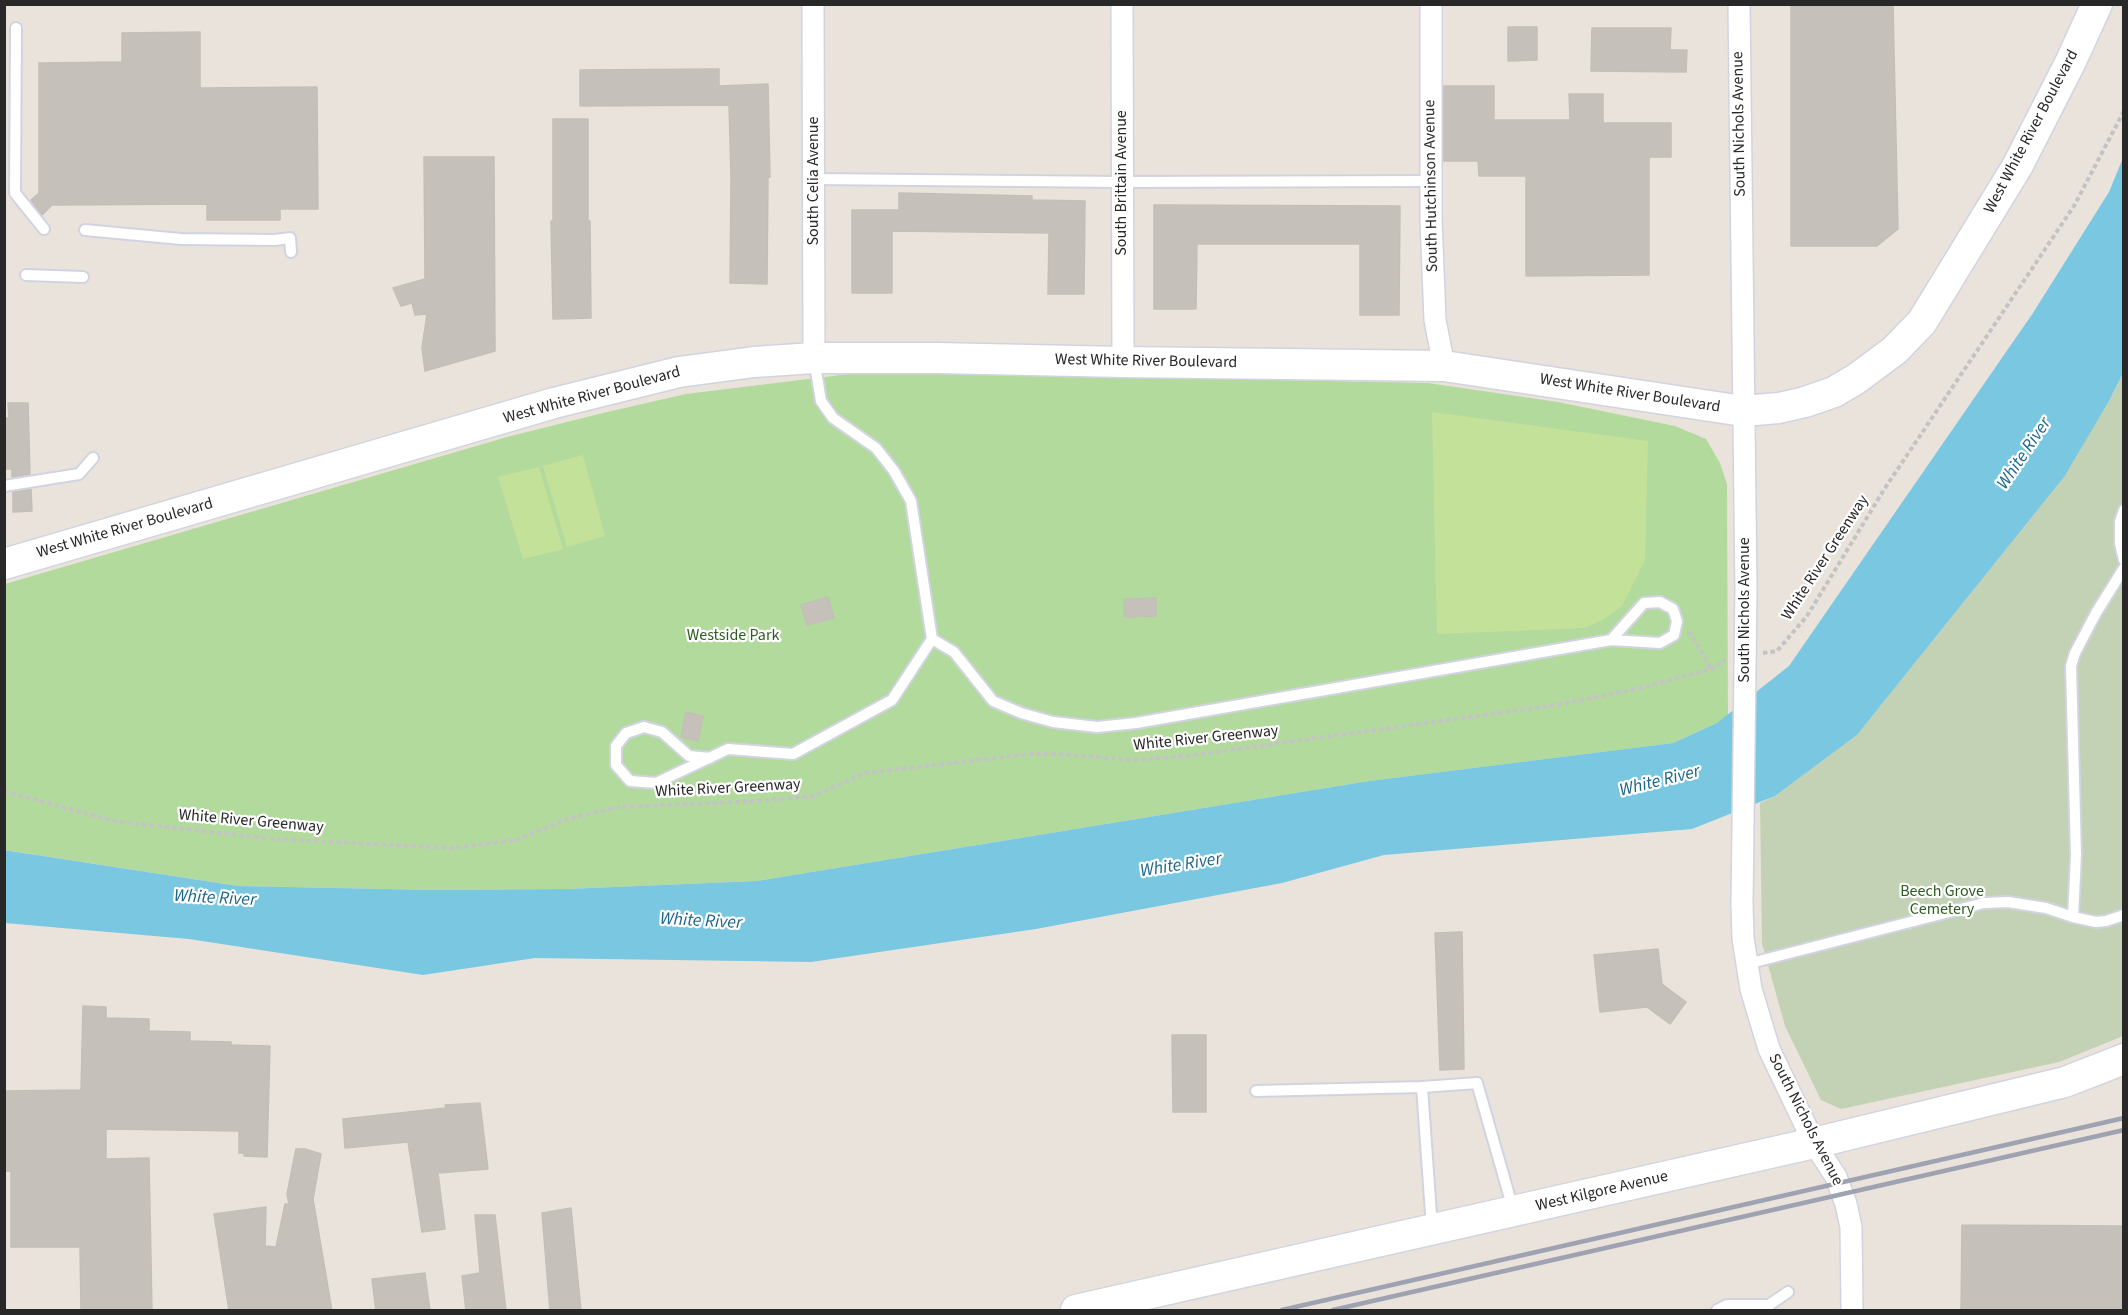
<!DOCTYPE html>
<style>
body{margin:0}
#map{position:relative;width:2128px;height:1315px;overflow:hidden;background:#e9e3db;font-family:"Source Sans 3",sans-serif}
canvas{display:block}
.frame{position:absolute;inset:0;border:6px solid #282828;pointer-events:none}
</style>
<div id="map">
<canvas width="2128" height="1315"></canvas>
<div class="frame"></div>
</div>
<script>
const ctx = document.querySelector('canvas').getContext('2d');
ctx.lineJoin = 'round';
function fillPath(path, color) { ctx.fillStyle = color; ctx.fill(path, 'evenodd'); }
const toPath = rows => new Path2D(rows.map(r => 'M' + r).join(''));
function strokePath(path, color, width, dash) { ctx.strokeStyle = color; ctx.lineWidth = width; ctx.lineCap = dash ? 'butt' : 'round'; ctx.setLineDash(dash || []); ctx.stroke(path); }
function drawText(font, color, halo, rows, align = 'center') {
  ctx.font = font + ' "Source Sans 3",sans-serif'; ctx.lineWidth = 4.5; ctx.setLineDash([]); ctx.textBaseline = 'middle'; ctx.strokeStyle = halo; ctx.fillStyle = color; for (const [text, x, y, turn = 0] of rows) {
    ctx.save(); ctx.translate(x, y); ctx.rotate((+turn || 0) * Math.PI / 180); ctx.textAlign = isNaN(turn) ? turn : align; if (halo) ctx.strokeText(text, 0, 0); ctx.fillText(text, 0, 0); ctx.restore();
  }
}
fillPath(toPath([
 [849,374,982,374,1428,383,1558,402,1675,426,1706,439,1720,463,1727,484,1728,718,1673,743,1369,781,757,881,567,889,432,890,238,886,5,850,5,584,507,437,603,413,686,394]
]), '#b3da9d');
fillPath(toPath([
 [2123,373,2123,1036,2059,1062,1841,1109,1821,1100,1785,1026,1762,943,1760,803,1775,796,1857,735,2056,487,2109,401]
]), '#c3d1b5');
fillPath(toPath([
 [1432,412,1648,441,1645,560,1622,606,1603,620,1584,628,1437,634],
 [583,455,605,536,567,547,543,466],
 [539,467,563,549,523,559,498,477]
]), '#c4e19a');
fillPath(toPath([
 [2123,158,2123,373,2109,401,2064,477,1857,735,1775,796,1692,829,1384,855,1282,883,1036,929,811,962,535,958,423,975,189,939,5,923,4,850,238,886,432,890,567,889,757,881,1369,781,1673,743,1717,723,1789,666,2033,313,2109,192]
]), '#79c7e1');
const building = toPath([
 [1791,4,1893,4,1898,229,1877,246,1791,246,1791,4],
 [1508,27,1537,27,1537,60,1508,61,1508,27],
 [1592,28,1671,28,1670,50,1687,50,1686,72,1591,71,1592,28],
 [200,32,200,88,317,87,318,209,280,209,280,220,207,220,207,204,52,205,42,215,31,200,39,193,39,63,122,62,122,33,200,32],
 [719,69,719,86,768,84,770,177,768,177,767,284,730,283,731,178,729,105,580,106,580,70,719,69],
 [1444,86,1494,86,1494,120,1570,120,1569,94,1603,94,1603,123,1671,123,1671,157,1649,157,1649,275,1526,276,1526,176,1479,176,1478,161,1444,161,1444,86],
 [553,119,588,119,588,221,590,221,591,318,553,319,551,221,553,221,553,119],
 [424,157,494,157,495,351,425,371,422,348,427,314,415,315,412,303,401,306,393,288,425,279,424,157],
 [899,193,1032,196,1032,200,1085,201,1084,294,1048,294,1049,233,892,231,892,293,852,293,852,210,899,210,899,193],
 [1154,205,1400,206,1399,315,1360,315,1360,244,1197,244,1196,309,1154,309,1154,205],
 [8,403,28,403,30,474,12,477,12,469,4,469,4,418,9,418,8,403],
 [31,489,32,511,13,512,13,492,31,489],
 [828,597,834,618,807,625,801,605,828,597],
 [1156,598,1156,616,1125,617,1124,599,1156,598],
 [686,712,703,716,698,741,681,737,686,712],
 [1462,932,1464,1069,1440,1070,1435,933,1462,932],
 [1658,949,1662,984,1686,1002,1670,1024,1647,1007,1600,1012,1594,955,1658,949],
 [83,1006,106,1007,106,1018,149,1019,149,1031,190,1032,190,1041,231,1042,231,1045,270,1046,267,1157,244,1156,244,1153,239,1153,239,1131,106,1129,106,1159,149,1158,152,1311,81,1311,80,1247,11,1247,11,1171,4,1171,4,1091,81,1090,83,1006],
 [1172,1035,1206,1035,1206,1112,1173,1112,1172,1035],
 [480,1103,488,1169,438,1173,445,1229,422,1232,408,1142,345,1148,343,1119,446,1108,445,1105,480,1103],
 [296,1149,305,1149,321,1154,313,1199,332,1311,229,1311,214,1214,266,1207,265,1246,276,1247,285,1204,289,1204,287,1194,296,1149],
 [571,1208,581,1311,550,1311,542,1213,571,1208],
 [475,1215,495,1215,506,1311,466,1311,462,1276,480,1273,475,1215],
 [1962,1225,2124,1226,2124,1311,1961,1311,1962,1225],
 [425,1273,430,1311,376,1311,372,1279,425,1273]
]);
fillPath(building, '#c5c1ba');
strokePath(building, '#c4bfb6', 1.5);
const lane = toPath([
 [16,28,15,193,44,229],
 [814,179,1122,182,1431,181],
 [85,230,181,239,275,240,290,238,291,252],
 [26,275,83,277],
 [4,486,79,474,93,458],
 [2124,510,2120,522,2120,543,2124,560],
 [932,639,954,652,993,701,1021,713,1053,722,1097,727,1136,723,1611,640,1660,643,1674,635,1677,621,1673,609,1660,602,1644,603,1611,640],
 [710,758,689,756,662,732,644,727,626,733,616,746,616,765,630,781,656,783,728,749,793,754,892,700,932,639,911,501,894,471,876,448,833,418,821,401,814,359],
 [2073,917,2076,855,2071,666,2075,653,2096,613,2124,568],
 [1747,964,1984,903,2008,902,2046,908,2073,917,2096,922,2106,921,2124,915],
 [1422,1087,1477,1083,1513,1209],
 [1256,1091,1422,1087,1432,1228],
 [1717,1310,1727,1305,1769,1305,1788,1292]
]);
const street = toPath([
 [813,4,814,358],
 [1122,4,1123,362],
 [1431,4,1431,220,1435,320,1444,366],
 [1739,4,1746,589],
 [1742,904,1743,938,1751,989,1769,1049,1814,1143,1836,1177,1846,1204,1851,1227,1852,1310]
]);
const secondary = toPath([
 [4,564,554,403,679,372,754,362,814,358,937,358,1123,362,1444,366,1743,411,1779,408,1805,402,1834,392,1856,379,1895,350,1922,322,2018,165,2071,61,2097,4],
 [1076,1310,1814,1143,2065,1082,2124,1059]
]);
strokePath(lane, '#d1d4e0', 14);
strokePath(street, '#d1d4e0', 24);
strokePath(secondary, '#d1d4e0', 33);
strokePath(toPath([
 [1688,632,1694,639,1711,669],
 [1763,653,1777,651,1807,616,1885,488,2074,206,2124,111],
 [4,791,114,821,273,839,453,848,516,840,567,819,619,807,760,801,814,796,865,773,1030,754,1057,754,1134,760,1186,756,1557,705,1640,688,1711,669,1726,660]
]), '#c3c3c3', 4, [4.5, 3]);
strokePath(lane, '#fff', 10);
strokePath(street, '#fff', 21);
strokePath(secondary, '#fff', 30);
strokePath(toPath([
 [1282,1310,2124,1118],
 [1333,1310,2124,1130]
]), '#9fa2b1', 4.5);
const streetBridge = toPath([
 [1742,904,1746,589]
]);
strokePath(streetBridge, '#d1d4e0', 24, []);
strokePath(streetBridge, '#fff', 21);
drawText('16px', '#282828', '#fff', [
 ["South Nichols Avenue",1740,124,-91],
 ["West White River Boulevard",2032,132,-62],
 ["South Celia Avenue",814,181,-90],
 ["South Brittain Avenue",1122,183,-90],
 ["South Hutchinson Avenue",1432,186,-91],
 ["West White River Boulevard",1146,362,1],
 ["West White River Boulevard",1630,394,9],
 ["West White River Boulevard",592,396,-15],
 ["West White River Boulevard",125,529,-16],
 ["White River Greenway",1826,558,-57],
 ["South Nichols Avenue",1745,610,-90],
 ["White River Greenway",1206,739,-6],
 ["White River Greenway",728,789,-3],
 ["White River Greenway",251,822,5],
 ["South Nichols Avenue",1805,1120,63],
 ["West Kilgore Avenue",1602,1192,-13]
]);
drawText('16px', '#2e5d21', '#fff', [
 ["Westside Park",733,636],
 ["Beech Grove",1942,892],
 ["Cemetery",1942,910]
]);
drawText('italic 18px', '#1b6589', '#fff', [
 ["White River",2025,454,-56],
 ["White River",1660,782,-14],
 ["White River",1181,866,-9],
 ["White River",215,899,3],
 ["White River",701,922,3]
]);
</script>
